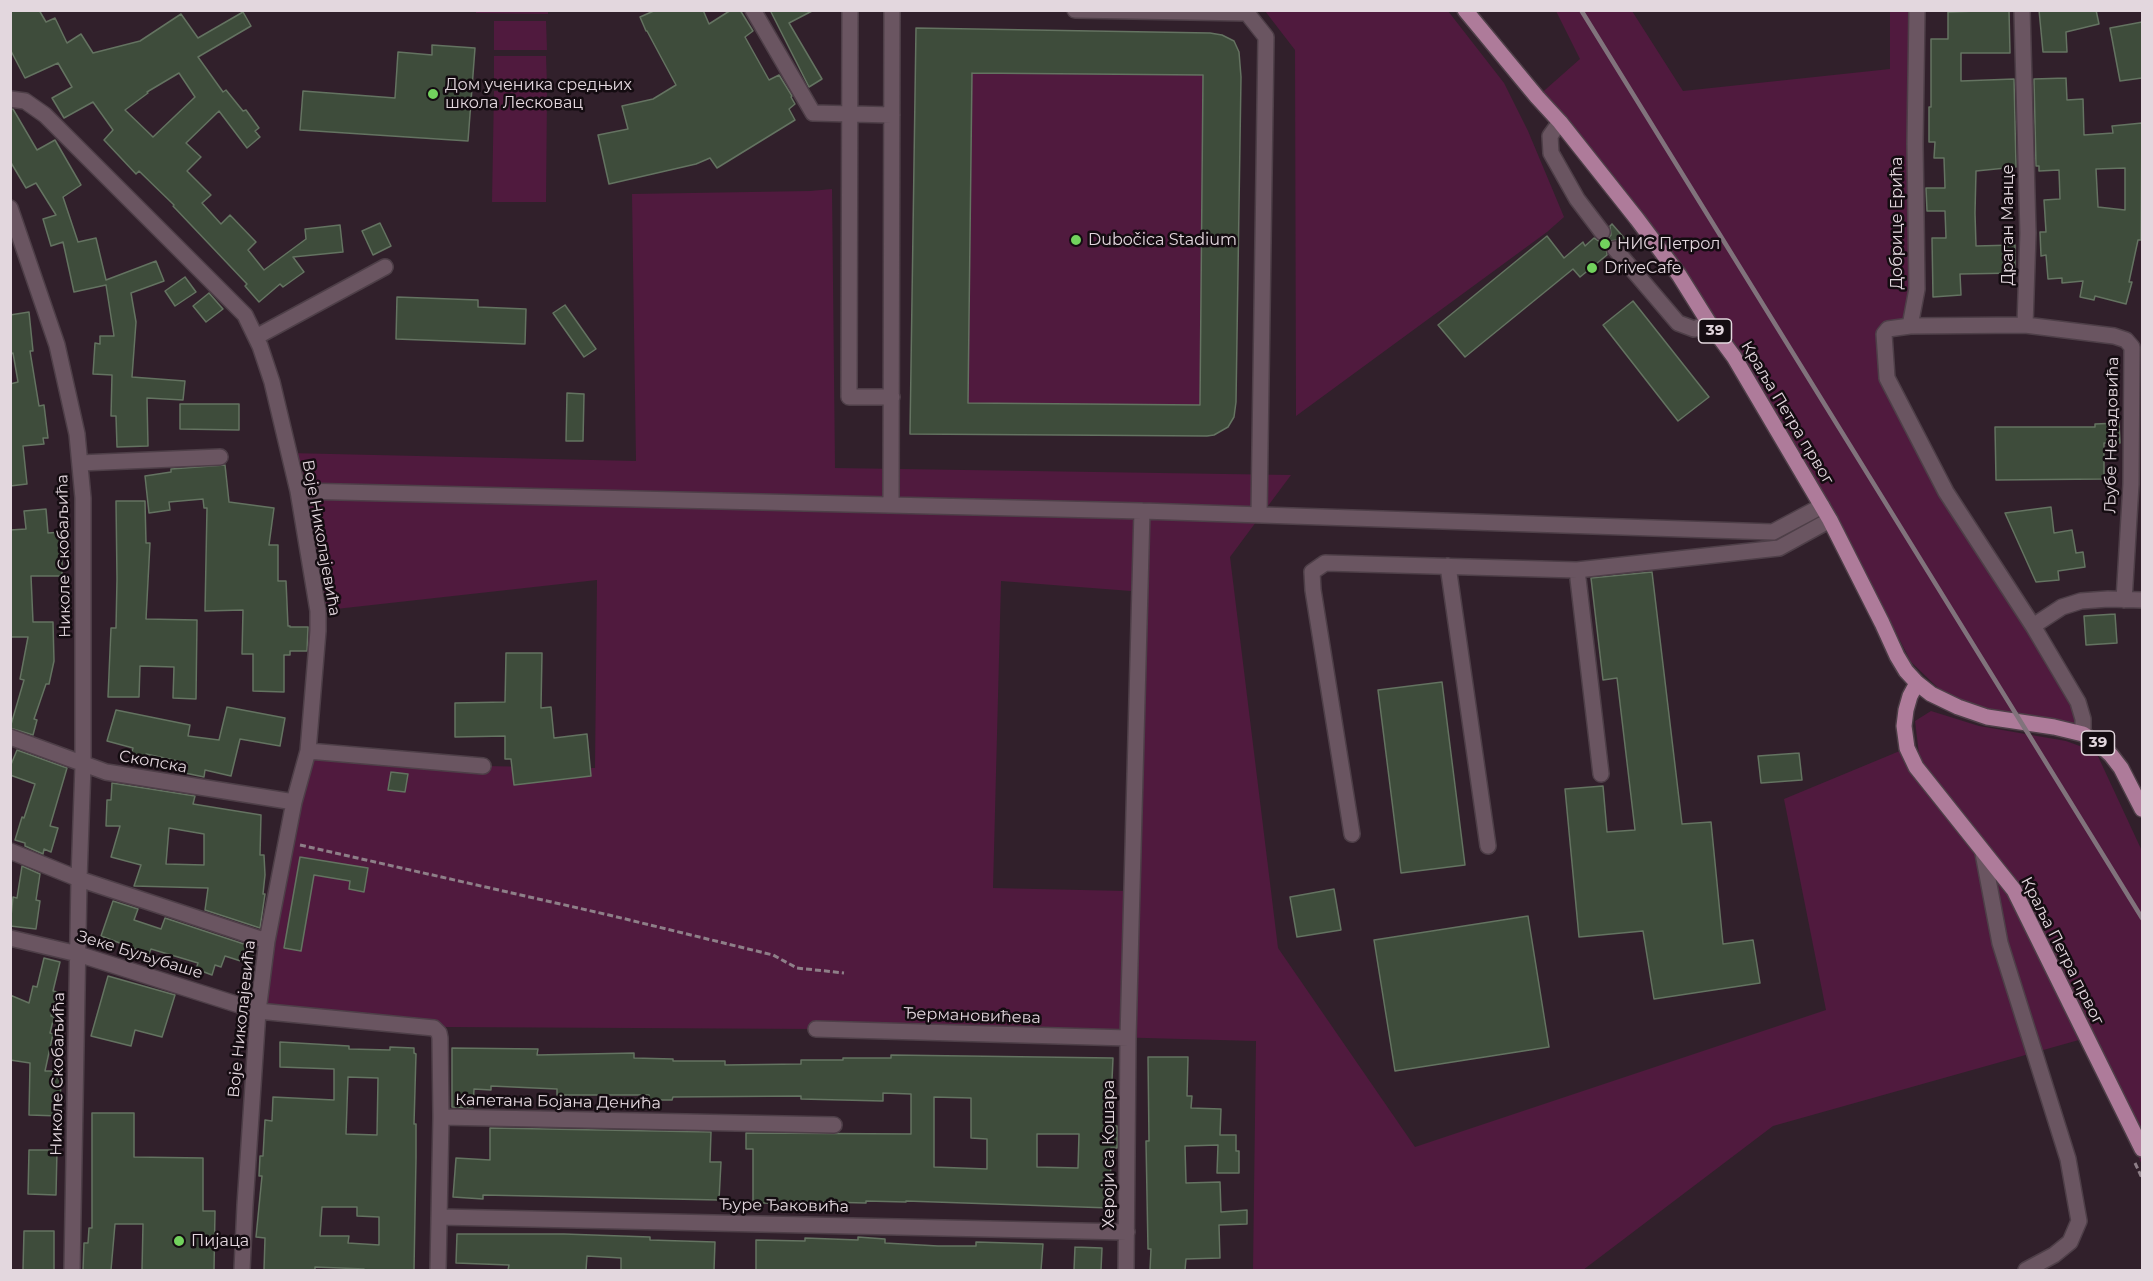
<!DOCTYPE html>
<meta charset="utf-8">
<style>
body{margin:0}
#map{position:relative;width:2153px;height:1281px;overflow:hidden;background:#31202b;font-family:Montserrat,sans-serif}
canvas{display:block}
.frame{position:absolute;inset:0;border:12px solid #e3d7de;pointer-events:none}
</style>
<div id="map">
<canvas width="2153" height="1281"></canvas>
<div class="frame"></div>
</div>
<script>
const ctx = document.querySelector('canvas').getContext('2d');
ctx.lineJoin = 'round';
function fillPath(path, color) { ctx.fillStyle = color; ctx.fill(path, 'evenodd'); }
const toPath = rows => new Path2D(rows.map(r => 'M' + r).join(''));
function strokePath(path, color, width, dash) { ctx.strokeStyle = color; ctx.lineWidth = width; ctx.lineCap = dash ? 'butt' : 'round'; ctx.setLineDash(dash || []); ctx.stroke(path); }
function drawText(font, color, halo, rows, align = 'center') {
  ctx.font = font + ' Montserrat,sans-serif'; ctx.lineWidth = 5; ctx.setLineDash([]); ctx.textBaseline = 'middle'; ctx.strokeStyle = halo; ctx.fillStyle = color; for (const [text, x, y, turn = 0] of rows) {
    ctx.save(); ctx.translate(x, y); ctx.rotate((+turn || 0) * Math.PI / 180); ctx.textAlign = isNaN(turn) ? turn : align; if (halo) ctx.strokeText(text, 0, 0); ctx.fillText(text, 0, 0); ctx.restore();
  }
}
fillPath(toPath([
 [476,10,548,10,548,14,476,13],
 [1265,11,1448,11,1504,83,1528,131,1564,217,1547,232,1296,416,1295,50],
 [1556,11,1632,11,1683,91,1890,69,1890,11,1917,11,1910,326,1888,329,1887,378,2078,702,2083,734,1958,707,1911,662,1850,541,1734,357,1537,97,1580,59],
 [494,21,546,21,547,50,494,50],
 [916,28,1210,33,1222,35,1234,41,1239,52,1241,77,1236,402,1234,417,1228,427,1214,435,1207,436,910,434],
 [494,56,546,56,547,85,494,85],
 [494,91,547,92,546,202,492,202],
 [832,189,835,468,1291,475,1230,557,1278,948,1415,1147,1826,1010,1784,799,1907,748,1916,766,1919,754,1915,721,1931,711,1979,726,2066,741,2096,752,2142,851,2142,1165,2086,1038,1773,1126,1583,1270,1253,1270,1256,1041,816,1029,447,1027,258,1011,308,751,483,766,595,768,597,580,318,611,288,453,636,461,632,194,810,191],
 [1001,581,1131,591,1126,891,993,888]
]), '#501a3e');
const building = toPath([
 [10,10,39,10,46,22,55,18,67,43,81,34,93,53,140,41,181,14,198,38,243,12,251,26,198,57,223,92,226,90,243,111,246,110,259,128,255,131,260,137,247,148,219,111,186,143,201,157,187,171,211,195,202,203,221,224,230,215,256,242,248,250,264,270,306,239,305,229,340,225,343,252,293,257,304,272,283,287,280,284,259,302,245,286,247,284,173,206,174,205,139,171,136,174,104,140,113,130,93,102,64,118,52,98,72,87,58,63,25,78,10,49,10,10],
 [179,73,195,97,153,137,125,110,148,93,147,92,179,73],
 [656,10,703,10,709,24,731,10,740,10,753,31,745,37,769,80,779,75,792,96,791,97,795,104,789,109,795,120,717,168,710,158,696,164,609,184,598,135,628,129,622,106,653,99,676,85,647,31,646,31,640,17,656,10],
 [770,10,814,10,789,23,822,79,809,87,770,10],
 [2009,10,2010,53,1961,53,1961,81,2014,79,2016,167,1976,171,1975,213,1976,246,2015,245,2015,273,1960,274,1961,295,1933,297,1932,238,1946,238,1945,211,1927,211,1926,188,1945,188,1944,158,1934,158,1935,142,1929,142,1929,107,1931,107,1931,39,1948,39,1948,12,2009,10],
 [2039,10,2096,10,2099,24,2066,32,2067,52,2043,52,2039,10],
 [2142,22,2142,78,2120,81,2110,28,2142,22],
 [916,28,1210,33,1222,35,1234,41,1239,52,1241,77,1236,402,1234,417,1228,427,1214,435,1207,436,910,434,916,28],
 [972,73,1203,75,1200,405,968,403,972,73],
 [432,45,475,48,468,141,300,130,303,91,395,98,398,52,432,55,432,45],
 [2066,78,2067,100,2083,99,2084,135,2113,133,2112,126,2142,123,2141,240,2138,240,2129,282,2132,282,2126,304,2095,296,2094,300,2080,297,2083,281,2062,283,2062,278,2048,279,2046,255,2041,256,2040,232,2046,232,2044,200,2060,199,2059,170,2039,171,2039,166,2036,166,2034,79,2066,78],
 [2125,168,2125,210,2098,207,2096,169,2125,168],
 [10,109,13,109,37,150,55,140,81,185,63,197,78,242,96,238,106,280,156,261,164,281,131,293,136,322,132,377,185,381,183,400,147,398,148,446,117,447,116,416,111,416,112,375,93,374,95,343,100,344,100,336,114,336,106,285,74,292,63,242,51,246,43,219,56,215,36,183,26,188,10,161,10,109],
 [380,223,391,246,373,255,362,231,380,223],
 [1612,224,1626,240,1622,243,1618,240,1609,241,1606,246,1607,255,1580,277,1573,269,1465,357,1438,325,1547,236,1564,258,1583,242,1585,246,1594,238,1599,241,1607,240,1611,235,1610,226,1612,224],
 [185,277,196,292,175,306,165,291,185,277],
 [209,293,223,309,206,322,193,306,209,293],
 [397,297,478,300,478,307,526,309,525,344,396,339,397,297],
 [1633,301,1709,397,1678,421,1603,325,1633,301],
 [565,305,596,349,584,357,553,313,565,305],
 [29,312,33,351,30,351,39,406,44,405,48,438,43,438,44,444,23,446,27,484,10,486,10,384,18,382,13,353,10,354,10,315,29,312],
 [567,393,584,394,583,441,566,441,567,393],
 [180,404,239,404,239,430,180,429,180,404],
 [2119,423,2120,443,2104,443,2104,479,1996,480,1995,427,2095,427,2095,424,2119,423],
 [225,465,229,502,274,508,269,545,278,545,278,581,286,581,288,626,290,626,290,627,308,627,307,651,290,651,290,655,284,655,284,692,253,691,253,654,242,654,243,610,205,611,207,508,204,508,203,499,169,502,170,510,149,513,145,476,171,472,171,469,225,465],
 [116,501,145,501,146,543,150,543,146,619,197,620,196,699,173,698,174,667,140,666,139,697,108,697,111,628,116,628,117,579,116,501],
 [2051,507,2054,533,2072,530,2076,553,2083,552,2085,567,2058,571,2059,580,2036,582,2005,513,2051,507],
 [46,509,48,533,62,532,62,576,31,576,33,622,53,622,54,661,49,684,46,684,34,719,37,720,33,735,10,728,24,680,20,679,28,637,10,637,10,530,26,529,24,511,46,509],
 [1652,572,1682,824,1711,822,1723,944,1753,940,1760,983,1654,999,1643,931,1579,937,1565,789,1603,786,1607,832,1635,830,1617,678,1603,680,1591,578,1652,572],
 [2115,614,2117,643,2086,645,2084,616,2115,614],
 [506,653,542,653,541,708,551,707,554,738,587,734,591,776,514,785,511,759,505,759,505,736,455,737,455,703,505,702,506,653],
 [1442,682,1465,865,1401,873,1378,690,1442,682],
 [227,707,285,718,280,746,240,739,231,776,205,770,204,777,185,773,187,763,146,754,143,763,130,759,133,748,107,741,116,710,190,725,188,736,219,740,227,707],
 [17,750,67,768,50,826,58,828,51,852,44,849,43,854,25,846,25,843,15,840,22,817,24,818,35,784,10,775,10,767,17,750],
 [1799,753,1802,780,1761,783,1758,756,1799,753],
 [391,772,408,774,405,792,388,790,391,772],
 [112,783,195,796,193,804,261,815,260,855,264,855,265,875,263,894,265,894,260,928,205,910,208,888,134,886,141,865,111,857,120,826,106,826,107,800,111,800,112,783],
 [169,828,204,834,204,865,166,864,169,828],
 [300,857,368,868,364,892,349,889,350,881,314,875,301,951,284,948,300,857],
 [22,866,40,874,36,900,40,901,36,929,10,926,13,897,17,898,22,866],
 [1334,889,1341,930,1297,937,1290,897,1334,889],
 [113,901,138,909,134,920,161,929,165,918,256,948,250,964,225,956,221,967,215,965,212,975,196,969,198,963,151,949,149,954,101,936,113,901],
 [1528,916,1549,1047,1395,1071,1374,940,1528,916],
 [44,958,60,962,53,991,57,992,51,1016,54,1017,50,1033,53,1034,45,1071,61,1071,60,1116,29,1115,30,1063,10,1060,10,995,29,1003,33,986,37,987,44,958],
 [108,976,175,995,162,1037,135,1030,131,1046,91,1036,108,976],
 [280,1042,349,1046,349,1049,390,1050,390,1047,414,1048,414,1053,416,1054,414,1124,416,1124,416,1158,414,1270,364,1270,364,1269,315,1267,315,1270,264,1270,265,1238,256,1237,262,1176,259,1176,260,1156,263,1156,265,1120,272,1121,273,1097,334,1100,334,1069,280,1067,280,1042],
 [348,1077,378,1078,377,1135,346,1134,348,1077],
 [322,1207,357,1207,357,1216,379,1217,379,1245,348,1243,349,1236,320,1236,322,1207],
 [452,1048,538,1049,537,1055,634,1053,634,1058,673,1059,673,1061,725,1061,725,1065,801,1064,801,1060,843,1060,843,1058,891,1058,891,1055,1113,1058,1110,1126,1117,1126,1117,1148,1111,1148,1110,1208,906,1201,906,1202,866,1201,866,1203,784,1201,784,1203,753,1203,753,1149,746,1149,746,1133,911,1134,911,1094,883,1093,883,1101,801,1099,801,1096,673,1097,672,1100,649,1100,649,1095,557,1095,557,1089,491,1086,491,1090,474,1089,473,1108,452,1107,452,1048],
 [934,1097,971,1098,971,1138,987,1139,987,1169,934,1167,934,1097],
 [1037,1134,1079,1134,1078,1168,1037,1167,1037,1134],
 [1148,1057,1188,1057,1187,1096,1192,1096,1191,1108,1221,1109,1220,1135,1236,1135,1236,1151,1239,1151,1239,1173,1217,1173,1218,1145,1185,1146,1186,1183,1220,1182,1221,1212,1247,1210,1247,1224,1219,1225,1220,1258,1186,1259,1185,1270,1150,1270,1151,1249,1148,1249,1146,1141,1149,1141,1148,1057],
 [92,1113,134,1113,134,1157,203,1158,203,1211,215,1211,214,1270,142,1270,143,1224,115,1224,111,1270,83,1270,84,1243,88,1243,89,1228,92,1228,92,1113],
 [490,1128,711,1132,710,1162,721,1162,719,1200,483,1195,483,1199,453,1197,456,1158,490,1160,490,1128],
 [29,1150,57,1150,56,1195,28,1194,29,1150],
 [24,1231,54,1231,54,1270,23,1270,24,1231],
 [457,1234,564,1234,650,1237,650,1240,715,1242,714,1270,621,1270,621,1258,587,1256,586,1270,508,1270,509,1265,456,1263,457,1234],
 [858,1237,885,1239,885,1243,938,1246,976,1246,976,1242,1043,1244,1041,1270,756,1270,756,1240,805,1241,805,1238,858,1240,858,1237],
 [1075,1247,1102,1248,1101,1270,1074,1270,1075,1247]
]);
fillPath(building, '#3e4c3b');
strokePath(building, '#647361', 1.5);
const minor = toPath([
 [753,10,813,113,892,115],
 [850,10,849,397,892,397],
 [1075,10,1247,13,1266,37,1259,515],
 [1917,10,1915,144,1917,289,1910,326,1888,329,1884,334,1887,378,1946,492,2033,626,2078,702,2083,719,2083,734],
 [10,99,25,101,45,115,245,315,260,346,272,382,298,491,318,611,318,631,308,751,294,802,267,941,258,1011,245,1205,242,1270],
 [1560,122,1550,136,1551,153,1577,199,1602,232],
 [10,208,57,345,77,434,83,498,83,765,79,879,72,1270],
 [1615,249,1678,323,1694,329,1709,323],
 [2025,325,2114,336,2126,340,2132,347,2131,484,2124,600],
 [1910,326,2025,325,2028,233,2022,10],
 [256,337,385,267],
 [80,463,220,457],
 [298,491,1142,511,1773,532,1822,506],
 [891,505,892,10],
 [1448,566,1488,846],
 [1577,570,1601,774],
 [2033,626,2062,607,2081,601,2108,599,2142,600],
 [10,737,106,772,294,802],
 [308,751,483,766],
 [1352,834,1313,590,1312,572,1325,563,1577,570,1779,548,1830,520],
 [10,851,79,879,267,941],
 [1983,853,2000,943,2068,1159,2079,1221,2070,1242,2054,1255,2026,1270],
 [10,938,78,954,258,1011,434,1028,439,1033,440,1038,441,1117,834,1125],
 [816,1029,1128,1038],
 [440,1217,1127,1232],
 [438,1270,441,1117],
 [1126,1270,1128,1038,1142,511]
]);
const major = toPath([
 [1465,10,1537,97,1560,122,1637,219,1679,275,1709,323,1734,357,1830,520,1882,623,1897,656,1906,671,1917,683,1931,694,1958,707,1987,717,2054,727,2083,734,2100,745,2111,755,2121,768,2142,809],
 [1917,683,1910,696,1906,710,1904,726,1907,748,1916,767,2014,890,2142,1149]
]);
strokePath(minor, '#4e3f48', 18);
strokePath(major, '#4e3f48', 18);
strokePath(toPath([
 [300,845,609,915,773,955,797,968,844,973],
 [2135,1163,2142,1178]
]), '#8e7f88', 3, [6, 3]);
strokePath(minor, '#6a5561', 15);
strokePath(major, '#ae7b9a', 15);
strokePath(toPath([
 [1581,10,2142,918]
]), '#81737c', 4.5);
for (const [x, y, r, color] of [
 [433,94,6,"#72d25d"],
 [1076,240,6,"#72d25d"],
 [1605,244,6,"#72d25d"],
 [1592,268,6,"#72d25d"],
 [179,1241,6,"#72d25d"]
]) { const dot = new Path2D(); dot.arc(x, y, r, 0, 2 * Math.PI); ctx.fillStyle = color; ctx.fill(dot); strokePath(dot, '#140c11', 2); }
for (const [x, y, w] of [
 [1715,331,33],
 [2098,743,33]
]) { const box = new Path2D(); box.roundRect(x - w / 2, y - 12, w, 24, 4.5); ctx.fillStyle = '#140c11'; ctx.fill(box); strokePath(box, '#e3d7de', 1.5); }
drawText('bold 15px', '#e3d7de', null, [
 ["39",1715,331],
 ["39",2098,743]
]);
drawText('16px', '#e3d7de', '#140c11', [
 ["Дом ученика средњих",445,85],
 ["школа Лесковац",445,103],
 ["Dubočica Stadium",1088,240],
 ["НИС Петрол",1617,244],
 ["DriveCafe",1604,268],
 ["Пијаца",191,1241]
], 'left');
drawText('16px', '#e3d7de', '#140c11', [
 ["Добрице Ерића",1897,223,-90],
 ["Драган Манце",2008,225,-90],
 ["Краља Петра првог",1787,413,59],
 ["Љубе Ненадовића",2112,435,-89],
 ["Воје Николајевића",321,538,80],
 ["Николе Скобаљића",64,556,-91],
 ["Скопска",153,762,10],
 ["Краља Петра првог",2062,951,63],
 ["Зеке Буљубаше",140,955,17],
 ["Ђермановићева",972,1016,2],
 ["Воје Николајевића",242,1019,-84],
 ["Николе Скобаљића",58,1074,-89],
 ["Капетана Бојана Денића",558,1102,1],
 ["Хероји са Кошара",1109,1154,-90],
 ["Ђуре Ђаковића",784,1206,1]
]);
</script>
